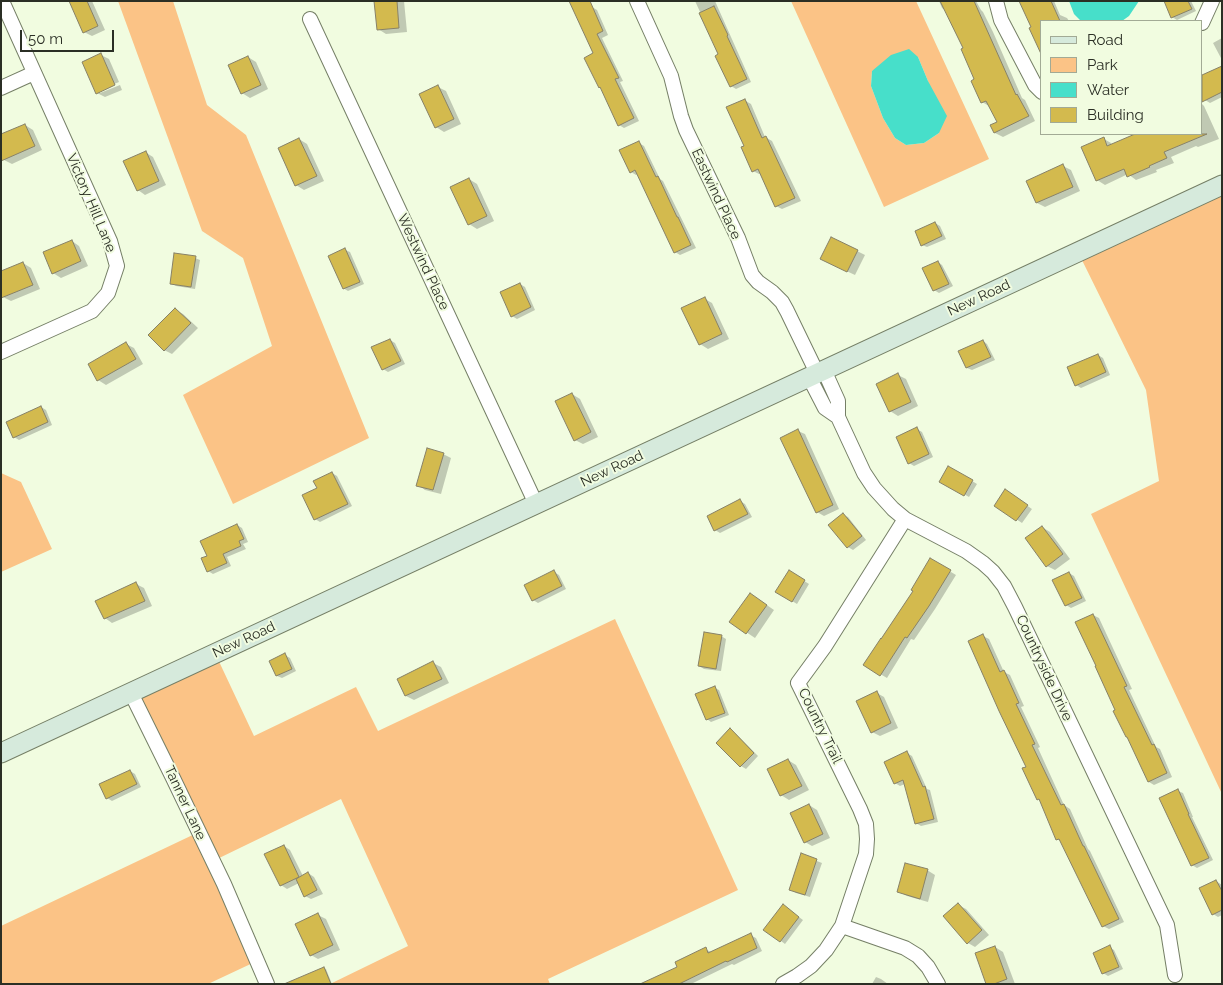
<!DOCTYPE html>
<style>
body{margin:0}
#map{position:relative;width:1223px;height:985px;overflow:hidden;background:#f1fce0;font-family:Raleway,sans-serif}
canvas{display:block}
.frame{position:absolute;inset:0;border:2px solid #2b2f25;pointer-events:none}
.legend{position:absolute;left:1040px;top:20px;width:162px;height:115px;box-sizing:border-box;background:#f1fce0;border:1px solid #a2aa95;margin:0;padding:6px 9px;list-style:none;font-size:15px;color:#2b2f25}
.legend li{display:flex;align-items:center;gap:10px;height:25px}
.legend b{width:25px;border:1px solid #a2aa95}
.scale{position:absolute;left:20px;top:30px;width:94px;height:22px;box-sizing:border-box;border:2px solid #2b2f25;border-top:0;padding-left:6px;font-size:15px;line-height:18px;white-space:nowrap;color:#2b2f25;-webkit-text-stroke:4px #f1fce0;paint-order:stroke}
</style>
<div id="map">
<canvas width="1223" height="985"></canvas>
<div class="frame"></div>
<ul class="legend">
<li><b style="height:6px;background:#d6eadc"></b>Road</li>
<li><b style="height:14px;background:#fbc386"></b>Park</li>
<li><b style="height:14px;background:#47dfca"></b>Water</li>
<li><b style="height:14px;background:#d3ba4e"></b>Building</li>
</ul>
<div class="scale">50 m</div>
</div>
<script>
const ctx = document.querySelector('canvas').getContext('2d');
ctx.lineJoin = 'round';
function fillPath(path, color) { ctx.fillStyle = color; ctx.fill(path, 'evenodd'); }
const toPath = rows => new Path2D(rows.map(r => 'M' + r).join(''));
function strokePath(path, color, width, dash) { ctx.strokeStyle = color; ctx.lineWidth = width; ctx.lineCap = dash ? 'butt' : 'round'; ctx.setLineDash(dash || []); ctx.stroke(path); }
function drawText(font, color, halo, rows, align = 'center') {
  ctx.font = font + ' Raleway,sans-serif'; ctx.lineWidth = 4; ctx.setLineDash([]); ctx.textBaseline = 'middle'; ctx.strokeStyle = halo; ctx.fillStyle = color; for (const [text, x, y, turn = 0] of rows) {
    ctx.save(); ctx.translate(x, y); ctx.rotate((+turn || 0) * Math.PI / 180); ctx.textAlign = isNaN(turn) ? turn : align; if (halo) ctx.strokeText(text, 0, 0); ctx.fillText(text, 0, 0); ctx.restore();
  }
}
fillPath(toPath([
 [118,1,173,1,207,105,246,135,369,438,233,504,183,395,272,346,243,258,202,231],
 [791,1,916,1,989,159,884,207],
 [918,57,928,81,939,133,924,143,906,145,895,138,883,118,871,86,872,71],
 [1222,185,1222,794,1091,514,1159,481,1146,390,1078,252],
 [1,473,21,482,52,549,1,572],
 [615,619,738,890,548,979,550,984,330,984,408,946,341,799,213,861,257,961,208,984,1,984,1,926,199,832,131,693,215,653,254,736,356,687,378,731]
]), '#fbc386');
fillPath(toPath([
 [1069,1,1139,1,1129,16,1122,21,1081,21,1074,14],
 [909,49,918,57,928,81,947,116,939,133,924,143,906,145,895,138,883,118,871,86,872,71,891,55]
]), '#47dfca');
fillPath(toPath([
 [70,1,92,1,105,30,92,36,84,32],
 [376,1,404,1,407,32,386,34,378,29],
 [568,1,589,1,592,7,597,10,608,35,602,38,623,81,620,82,639,121,624,128,619,125,595,54,572,4],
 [695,1,715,1,751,82,736,89,731,86,720,55],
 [939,1,976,1,981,10,983,12,993,32,1022,98,1025,100,1035,121,1003,137,995,133,992,126,998,122,989,106,982,102,976,80,964,49,946,11,942,8],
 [1021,1,1054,1,1060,15,1067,18,1069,21,1042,21,1033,28],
 [1165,1,1191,1,1196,11,1177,20,1172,17],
 [1222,38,1222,60,1213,43],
 [101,55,109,59,119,82,100,90,100,93,120,85,122,90,105,97,97,93],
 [248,57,256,62,268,89,250,98,242,93],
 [1215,70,1222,77,1222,97,1210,103,1205,100,1202,94,1202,77],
 [438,87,446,91,461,124,444,132,436,127],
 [744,100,751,104,765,137,772,141,801,201,782,209,776,206,762,173,759,174,753,171,745,147],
 [1202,104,1204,106,1219,139,1198,147,1196,146,1171,157,1174,163,1156,170,1157,172,1136,180,1128,174,1105,185,1097,180,1104,139,1111,143,1112,145,1138,134,1202,134],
 [25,125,33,130,42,150,12,164,4,160],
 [299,139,307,144,324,181,304,190,296,185,279,149],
 [639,143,644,146,660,179,663,181,696,248,680,255,675,252,638,174,636,175,631,172],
 [145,152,153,157,166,185,145,195,138,190],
 [1063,166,1071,170,1080,191,1045,207,1037,203],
 [469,179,477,184,494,221,477,229,469,224],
 [935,223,940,226,946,239,927,247,922,245],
 [72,241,79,246,88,266,61,278,53,273],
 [345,250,350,252,364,284,348,291,343,288],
 [857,251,865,255,855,275,829,263],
 [195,258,200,260,195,289,176,286,171,283],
 [938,262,942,265,953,286,939,293,934,290],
 [23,263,31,268,40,289,11,301,3,297],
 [520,284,525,287,535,310,517,319,512,316],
 [705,299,712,303,729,339,708,349,700,344],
 [175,310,183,314,198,328,172,354,164,350],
 [390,340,395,343,405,364,388,372,383,369],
 [983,341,987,344,995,360,972,370,967,368,960,352],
 [126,344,134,348,143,364,106,385,98,380],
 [1098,355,1103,358,1110,375,1081,388,1076,385],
 [898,375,906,379,918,406,898,416,890,411,878,384],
 [572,394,580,399,598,437,583,444,575,440],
 [41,407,46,410,52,425,19,440,14,437],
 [917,429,922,432,933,457,914,466,909,463],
 [798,431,805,434,839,509,824,516,817,512],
 [443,454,451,458,441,494,425,490,418,485],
 [949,467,977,484,969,497,941,481],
 [332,473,337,476,352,506,320,522,315,519],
 [1010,494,1032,509,1022,523,995,505],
 [740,501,745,504,752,517,720,533,715,530],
 [843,515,848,517,866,540,853,550,848,547,830,525],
 [237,525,242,528,248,542,243,544,246,549,227,557,231,566,213,574,208,571,209,557],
 [1042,527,1050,532,1070,559,1055,570,1047,566],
 [931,560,956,575,935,609,914,640,911,639,887,678,865,665,915,591],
 [554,572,559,575,566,589,538,603,533,600],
 [790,572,809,584,797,604,777,592],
 [1069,573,1074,576,1086,601,1071,608,1066,605],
 [136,584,144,588,152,606,112,623,105,618],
 [758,599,774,610,755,638,731,622],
 [1093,615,1099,618,1132,689,1129,690,1156,747,1160,749,1172,777,1154,785,1149,782,1117,711],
 [721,636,726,639,721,671,704,669,699,666],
 [983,636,989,639,1004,672,1010,675,1024,706,1021,707,1040,747,1038,748,1064,805,1070,809,1088,849,1090,851,1124,922,1109,929,1103,926,1061,841,1057,839,1041,801,1038,799],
 [285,655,290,658,296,671,282,678,277,676,270,662],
 [433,663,441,667,449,683,414,700,406,696],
 [715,688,719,690,729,715,711,722,707,719],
 [877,693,884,697,898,728,880,736,872,732],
 [730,730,735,733,758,756,746,769,741,766],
 [907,753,912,756,927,789,930,790,938,822,921,826,916,823,905,784,900,786,895,783],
 [788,760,796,765,809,790,789,800,781,795],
 [130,771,135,774,141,787,112,801,107,798],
 [1178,791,1183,793,1193,817,1192,817,1213,860,1197,868,1192,865],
 [809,805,817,810,830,838,812,846,805,842],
 [284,846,290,850,303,876,308,873,314,877,323,894,311,899,305,896,299,883,287,889,281,885],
 [801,855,822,863,810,897,796,893,791,890],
 [927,870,935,875,928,902,907,896,899,892],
 [1216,881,1222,885,1222,915,1218,917,1213,914],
 [958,905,966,909,989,935,975,947,968,943],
 [788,909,803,920,785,944,781,941],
 [318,915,326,919,340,950,318,959,311,955],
 [750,935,756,938,762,951,734,965,732,964,691,984,643,984,678,967,705,949,711,952],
 [995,947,1003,952,1015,984,987,984],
 [1109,947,1114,950,1123,969,1108,976,1103,973],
 [324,968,326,969,332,984,304,984],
 [876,977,881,979,888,984,872,984]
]), '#0003');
const building = toPath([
 [69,1,87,1,98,26,83,33,69,1],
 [374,1,397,1,399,28,377,30,374,1],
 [569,1,590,1,603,31,597,34,619,78,615,79,634,118,618,126,600,87,599,88,584,58,593,53,569,1],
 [940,1,974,1,1016,95,1017,94,1029,116,994,133,990,125,997,122,986,101,981,103,971,81,974,79,961,49,963,48,940,1],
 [1019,1,1051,1,1060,21,1042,21,1042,56,1029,28,1031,27,1019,1],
 [1164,1,1188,1,1192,9,1171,18,1164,1],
 [714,6,728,35,727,36,747,79,730,87,715,56,718,54,699,13,714,6],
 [101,53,115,85,96,94,82,62,101,53],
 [248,56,261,85,241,94,228,65,248,56],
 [1222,66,1222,92,1202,102,1202,75,1222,66],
 [438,85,454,119,435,128,419,94,438,85],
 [745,99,762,138,766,136,795,198,775,207,758,169,752,172,741,147,744,146,726,107,745,99],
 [25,124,35,146,1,161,1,134,25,124],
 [1135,134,1207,134,1164,152,1167,158,1149,166,1150,167,1127,177,1124,169,1096,181,1081,147,1104,137,1107,146,1135,134],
 [299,138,317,176,295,186,278,148,299,138],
 [639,141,656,177,658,176,677,217,678,217,691,245,674,253,635,170,630,173,619,150,639,141],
 [146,151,159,181,137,191,123,161,146,151],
 [1063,164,1073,187,1036,203,1026,181,1063,164],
 [469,178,487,216,468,225,450,187,469,178],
 [935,222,942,236,921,246,915,231,935,222],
 [831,237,858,250,847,272,820,259,831,237],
 [72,240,81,261,52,274,43,252,72,240],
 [345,248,360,282,343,289,328,256,345,248],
 [174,253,196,256,191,287,170,284,174,253],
 [938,261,949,284,933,291,922,268,938,261],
 [23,262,33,285,1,298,1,271,23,262],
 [520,283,531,307,511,317,500,292,520,283],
 [705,297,722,334,699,345,681,308,705,297],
 [175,308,191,323,164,351,148,335,175,308],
 [390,339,401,361,382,370,371,347,390,339],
 [983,340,991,357,966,368,958,351,983,340],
 [126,342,136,359,97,381,88,364,126,342],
 [1098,354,1106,372,1075,386,1067,367,1098,354],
 [898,373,911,402,889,412,876,384,898,373],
 [572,393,591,432,574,441,555,401,572,393],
 [41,406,48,422,13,438,6,422,41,406],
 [917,427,929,454,908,464,896,437,917,427],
 [798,429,833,505,816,513,780,438,798,429],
 [427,448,444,453,433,490,416,486,427,448],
 [948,466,973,480,964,496,939,482,948,466],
 [332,472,348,504,314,520,302,495,317,488,313,481,332,472],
 [1005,489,1028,505,1016,521,994,506,1005,489],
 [740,499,748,514,714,531,707,516,740,499],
 [843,513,862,536,847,548,828,525,843,513],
 [237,524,244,539,239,541,241,546,223,554,227,563,207,572,201,558,207,556,200,541,237,524],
 [1042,526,1063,554,1046,567,1025,538,1042,526],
 [930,558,951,570,929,606,907,638,905,637,880,676,863,665,881,638,881,639,913,591,911,590,930,558],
 [554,570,562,586,532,601,524,585,554,570],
 [789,570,805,580,792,602,775,592,789,570],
 [1069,572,1082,598,1065,606,1052,580,1069,572],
 [136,582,145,601,104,619,95,601,136,582],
 [750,593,767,605,746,634,729,622,750,593],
 [1093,614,1127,686,1124,687,1152,745,1154,744,1167,773,1148,782,1127,737,1126,737,1113,711,1115,710,1095,666,1096,666,1075,622,1093,614],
 [704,632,722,635,716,669,698,666,704,632],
 [983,634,1000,672,1004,670,1019,703,1016,704,1035,744,1032,745,1061,805,1064,804,1083,846,1084,846,1119,919,1102,927,1059,839,1056,840,1039,799,1037,800,1022,768,1026,767,999,711,968,641,983,634],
 [285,653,292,669,276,676,269,661,285,653],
 [433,661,442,679,405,696,397,679,433,661],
 [715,686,725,713,706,720,695,694,715,686],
 [877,691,891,723,871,733,856,701,877,691],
 [730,728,754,753,740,767,716,743,730,728],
 [907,751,923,787,925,786,934,819,915,824,903,780,894,784,884,762,907,751],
 [788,759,802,786,780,796,767,769,788,759],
 [130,770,137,784,106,799,99,784,130,770],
 [1178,789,1189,814,1188,814,1209,858,1191,866,1159,798,1178,789],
 [809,804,823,834,804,843,790,813,809,804],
 [284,845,299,877,280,886,264,854,284,845],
 [801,853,817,859,805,895,789,890,801,853],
 [905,863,928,869,920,899,897,892,905,863],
 [308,872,317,890,304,897,296,879,308,872],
 [1216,880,1222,891,1222,910,1212,915,1199,888,1216,880],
 [958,903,982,930,967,944,943,916,958,903],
 [783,904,799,917,780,942,763,930,783,904],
 [318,913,333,945,310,956,295,924,318,913],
 [751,933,757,948,727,962,726,961,679,984,640,984,677,967,675,962,706,947,708,953,751,933],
 [1110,945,1119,967,1102,974,1093,953,1110,945],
 [995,946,1007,979,994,984,986,984,975,953,995,946],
 [324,967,331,984,284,984,324,967]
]);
fillPath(building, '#d3ba4e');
strokePath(building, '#878167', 1);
const street = toPath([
 [637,1,671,76,681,116,686,130,738,238,752,275,758,282,772,292,782,302,787,311,817,373],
 [996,1,1001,20,1035,85,1042,92],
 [310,19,536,504],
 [1202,23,1212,1],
 [1,88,34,73],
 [1,352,92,311,108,293,117,266,110,241,2,1],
 [824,370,838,401,838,417,864,473,874,488,893,509,905,519,966,551,983,563,993,572,1004,586,1015,607,1167,925,1175,975],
 [809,377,825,408,838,417],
 [131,693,173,778,224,884,267,984],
 [842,926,905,948,918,956,928,967,938,984],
 [783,984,797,976,811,966,826,950,842,926,866,854,867,839,866,824,860,809,798,683,825,646,905,519]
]);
const secondary = toPath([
 [1,753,1222,185]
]);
strokePath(street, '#757f66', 16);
strokePath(secondary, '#757f66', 21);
strokePath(street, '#fff', 14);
strokePath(secondary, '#d6eadc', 19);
drawText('14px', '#2b2f25', '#f1fce0', [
 ["Eastwind Place",716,194,65],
 ["Victory Hill Lane",91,203,67],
 ["Westwind Place",423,262,65],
 ["New Road",979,298,-25],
 ["New Road",612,469,-25],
 ["New Road",244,640,-25],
 ["Countryside Drive",1044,668,65],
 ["Country Trail",820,726,64],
 ["Tanner Lane",185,803,65]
]);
</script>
